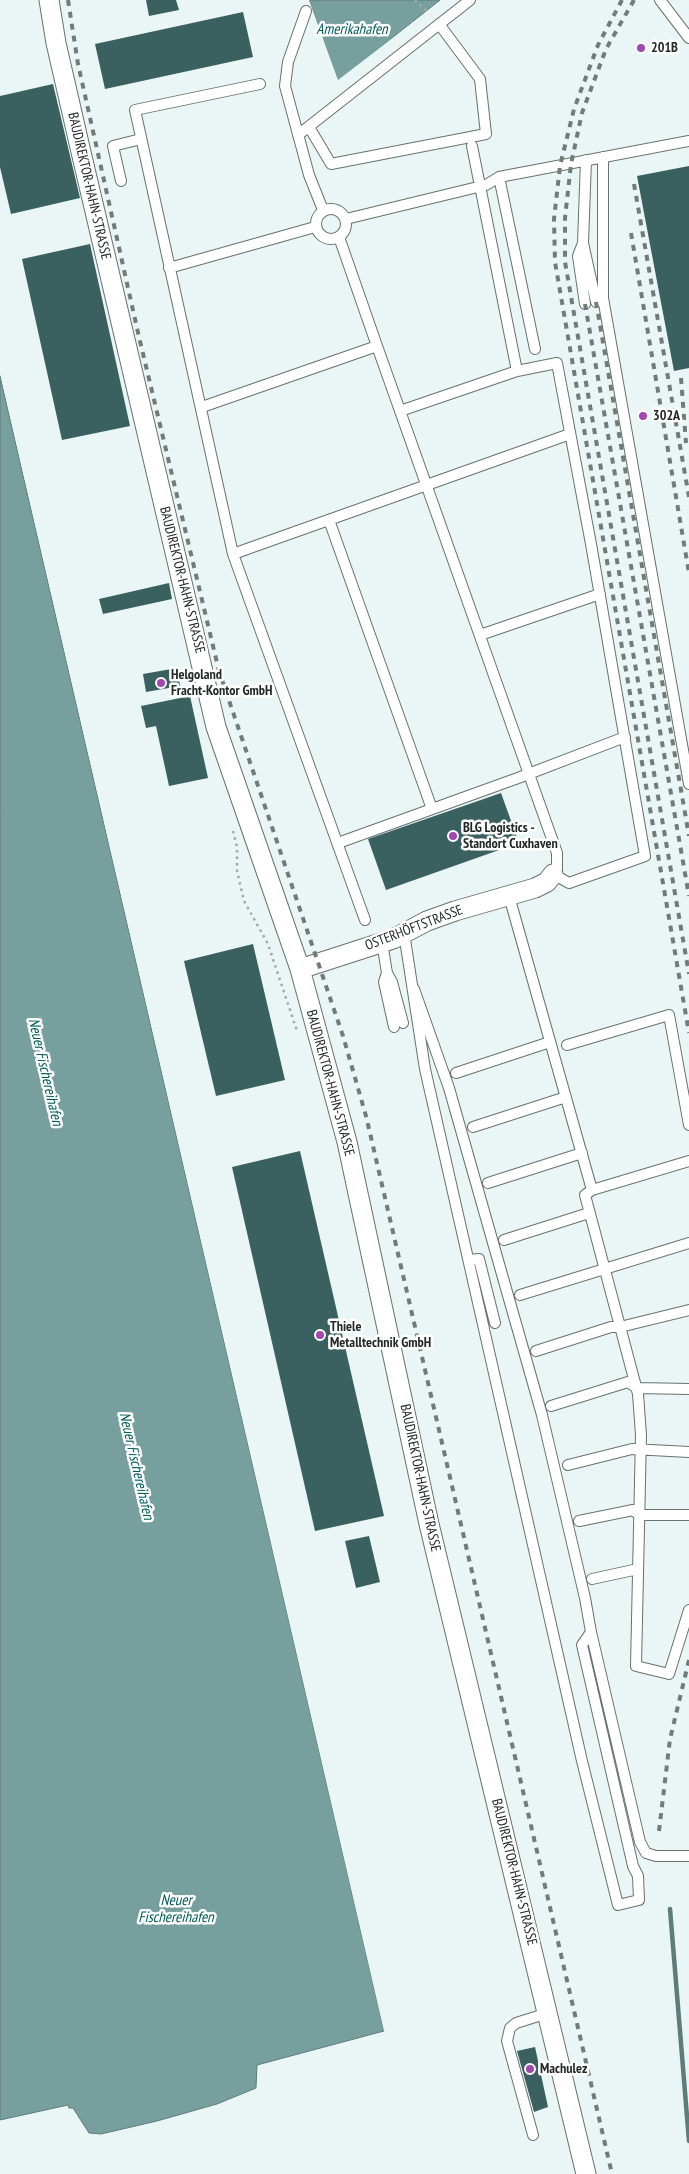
<!DOCTYPE html>
<meta charset="utf-8">
<style>
body{margin:0}
canvas{display:block;background:#e9f6f5}
</style>
<canvas width="689" height="2174"></canvas>
<script>
const ctx = document.querySelector('canvas').getContext('2d');
ctx.lineJoin = 'round';
function fillPath(path, color) { ctx.fillStyle = color; ctx.fill(path, 'evenodd'); }
const toPath = rows => new Path2D(rows.map(r => 'M' + r).join(''));
function strokePath(path, color, width, dash) { ctx.strokeStyle = color; ctx.lineWidth = width; ctx.lineCap = dash ? 'butt' : 'round'; ctx.setLineDash(dash || []); ctx.stroke(path); }
function drawText(font, color, halo, rows, align = 'center') {
  ctx.font = font + ' "PT Sans Narrow",sans-serif'; ctx.lineWidth = 5; ctx.setLineDash([]); ctx.textBaseline = 'middle'; ctx.strokeStyle = halo; ctx.fillStyle = color; for (const [text, x, y, turn = 0] of rows) {
    ctx.save(); ctx.translate(x, y); ctx.rotate((+turn || 0) * Math.PI / 180); ctx.textAlign = isNaN(turn) ? turn : align; if (halo) ctx.strokeText(text, 0, 0); ctx.fillText(text, 0, 0); ctx.restore();
  }
}
const water = toPath([
 [309,0,440,0,338,81,309,0],
 [0,376,384,2031,257,2065,256,2088,217,2104,157,2121,101,2134,89,2133,73,2108,69,2108,68,2105,0,2120,0,376]
]);
fillPath(water, '#779f9d');
strokePath(water, '#5e7c7a', 1);
fillPath(toPath([
 [306,0,309,0,338,80,442,0,337,83],
 [0,373,2,375,386,2030,384,2031]
]), '#e9f6f5');
strokePath(toPath([
 [670,1909,689,2141]
]), '#5e7c7a', 4.5);
fillPath(toPath([
 [146,0,176,0,179,10,149,16],
 [243,12,253,57,105,89,95,44],
 [53,84,80,198,11,214,0,167,0,96],
 [689,166,689,368,674,371,637,176],
 [90,244,130,426,62,440,22,259],
 [169,583,172,599,103,614,99,599],
 [177,668,180,686,146,692,143,674],
 [190,696,208,778,169,786,156,726,146,728,141,706],
 [501,793,519,843,386,890,368,839],
 [253,944,285,1080,216,1096,184,961],
 [300,1151,384,1516,315,1531,232,1167],
 [369,1536,380,1582,356,1588,345,1541],
 [535,2047,548,2107,534,2112,517,2051]
]), '#3a615f');
const lane = toPath([
 [660,0,689,38],
 [306,11,288,62,285,86,309,175,323,210],
 [260,84,135,110,233,554,365,920],
 [309,127,331,164,486,134,480,79,439,24],
 [298,135,470,0],
 [472,146,517,371],
 [603,157,603,298,689,784],
 [499,177,535,349],
 [121,181,113,146,141,139],
 '316 224a15 15 0 1 1 30 0a15 15 0 1 1-30 0Z',
 [346,219,486,185,499,177,689,141],
 [339,237,377,346,557,853,557,868,553,874,569,883,645,856,591,544,557,363,517,371,400,411],
 [583,243,596,302],
 [169,268,315,227],
 [585,304,578,256,583,243,586,160],
 [202,407,377,346],
 [329,520,432,809],
 [233,554,570,434],
 [480,635,600,594],
 [338,843,518,778,625,737],
 [509,896,592,1190,689,1161],
 [404,933,425,1069,582,1761,618,1905,639,1900,638,1876,633,1866,582,1645,591,1632,585,1598,542,1415,449,1088,414,989],
 [382,942,387,973,392,982,403,1023],
 [387,973,384,982,394,1027],
 [567,1045,669,1015,689,1125],
 [456,1073,550,1042],
 [473,1127,566,1097],
 [488,1183,582,1153],
 [592,1190,585,1195,638,1394,641,1435,636,1666,669,1674,689,1610],
 [504,1240,589,1213],
 [469,1260,479,1259,495,1323],
 [520,1295,689,1243],
 [536,1351,611,1327,620,1327,689,1310],
 [551,1406,628,1382,637,1388,689,1389],
 [568,1465,632,1449,689,1452],
 [579,1521,633,1510,639,1515,689,1515],
 [592,1579,638,1569],
 [591,1632,640,1842,646,1853,656,1856,689,1856],
 [533,2135,507,2041,510,2028,516,2023,548,2013]
]);
const street = toPath([
 [49,0,56,43,81,152,216,727,300,969,347,1142,429,1524,586,2174],
 [300,969,393,939,427,921,455,911,535,888,547,882,553,874]
]);
strokePath(lane, '#677271', 12);
strokePath(street, '#677271', 21);
strokePath(toPath([
 [415,0,426,11],
 [233,831,237,847,237,871,244,901,268,944,297,1031]
]), '#a0aaa9', 2.5, [2.5, 4]);
strokePath(lane, '#fff', 10);
strokePath(street, '#fff', 19);
strokePath(toPath([
 [68,0,78,64,139,337,219,671,343,1036,366,1116,612,2174],
 [622,0,598,45,574,109,560,166,554,219,555,262,689,1033],
 [634,0,606,49,582,113,571,164,565,218,565,262,689,974],
 [634,184,689,497],
 [631,233,689,573],
 [596,302,689,836],
 [585,304,689,896],
 [681,378,686,443],
 [659,1831,670,1739,689,1660]
]), '#737b7a', 4, [6, 6]);
for (const [x, y, r, color] of [
 [641,48,5,"#a446af"],
 [643,416,5,"#a446af"],
 [161,683,5,"#a446af"],
 [453,836,5,"#a446af"],
 [320,1335,5,"#a446af"],
 [530,2069,5,"#a446af"]
]) { const dot = new Path2D(); dot.arc(x, y, r, 0, 2 * Math.PI); ctx.fillStyle = color; ctx.fill(dot); strokePath(dot, '#fff', 2); }
drawText('bold 14px', '#242928', '#fff', [
 ["201B",651,48],
 ["302A",653,416],
 ["Helgoland",171,675],
 ["Fracht-Kontor GmbH",171,691],
 ["BLG Logistics -",463,828],
 ["Standort Cuxhaven",463,844],
 ["Thiele",330,1327],
 ["Metalltechnik GmbH",330,1343],
 ["Machulez",540,2069]
], 'left');
drawText('14px', '#242928', '#fff', [
 ["BAUDIREKTOR-HAHN-STRASSE",89,186,77],
 ["BAUDIREKTOR-HAHN-STRASSE",182,580,76],
 ["OSTERHÖFTSTRASSE",414,928,-21],
 ["BAUDIREKTOR-HAHN-STRASSE",330,1083,75],
 ["BAUDIREKTOR-HAHN-STRASSE",420,1478,78],
 ["BAUDIREKTOR-HAHN-STRASSE",514,1872,76]
]);
drawText('italic 15px', '#005d5b', '#fff', [
 ["Amerikahafen",352,30],
 ["Neuer Fischereihafen",45,1072,77],
 ["Neuer Fischereihafen",136,1466,77],
 ["Neuer",176,1901],
 ["Fischereihafen",176,1918]
]);
</script>
